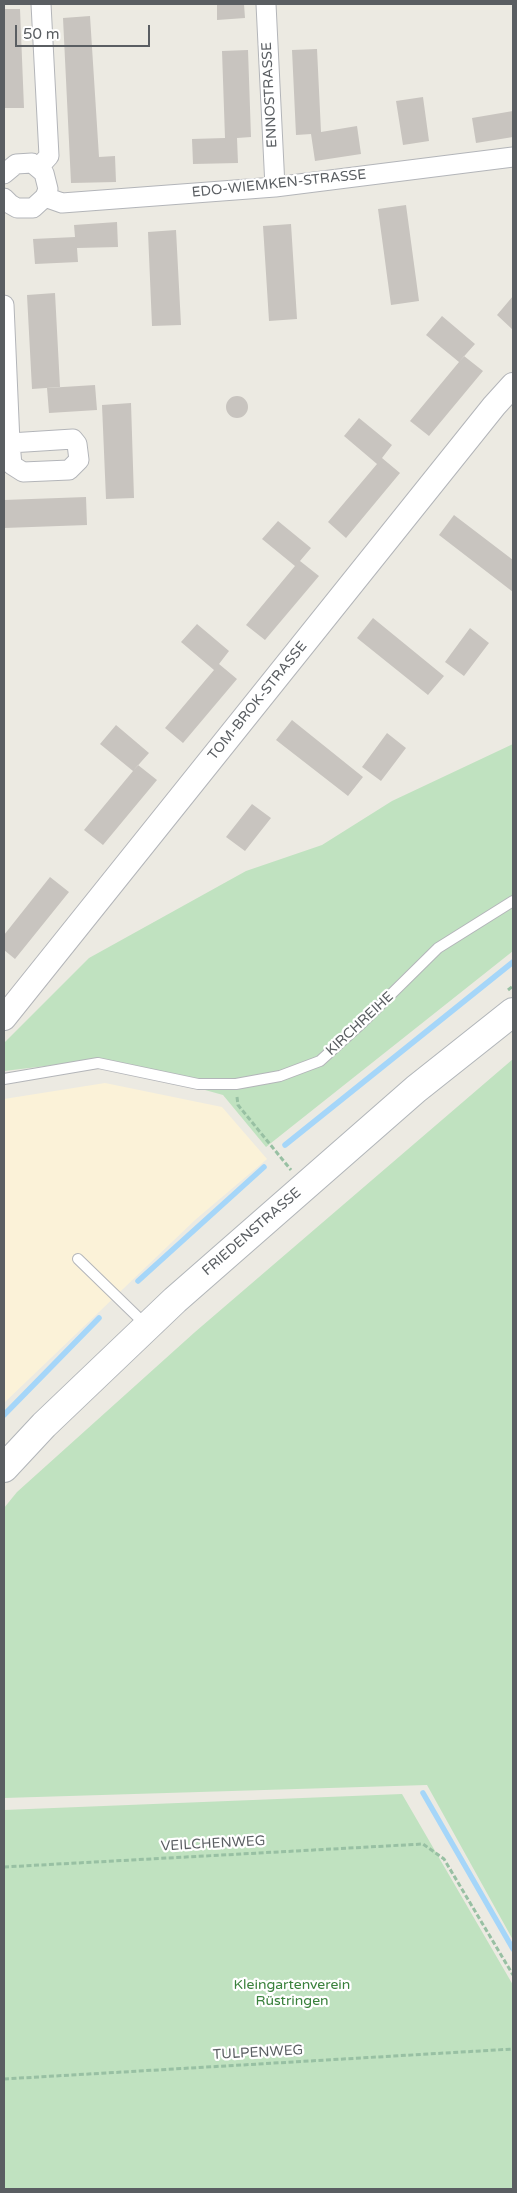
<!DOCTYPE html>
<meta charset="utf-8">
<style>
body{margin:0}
#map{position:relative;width:517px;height:2193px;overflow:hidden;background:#eceae2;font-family:"Varela Round",sans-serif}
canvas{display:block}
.frame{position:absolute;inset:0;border:5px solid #5a5e62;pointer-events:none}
.scale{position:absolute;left:15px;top:25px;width:135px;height:22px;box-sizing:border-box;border:2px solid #5a5e62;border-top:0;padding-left:6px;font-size:15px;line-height:18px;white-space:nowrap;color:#5a5e62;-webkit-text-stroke:4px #fff;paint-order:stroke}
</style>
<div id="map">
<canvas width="517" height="2193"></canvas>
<div class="frame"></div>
<div class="scale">50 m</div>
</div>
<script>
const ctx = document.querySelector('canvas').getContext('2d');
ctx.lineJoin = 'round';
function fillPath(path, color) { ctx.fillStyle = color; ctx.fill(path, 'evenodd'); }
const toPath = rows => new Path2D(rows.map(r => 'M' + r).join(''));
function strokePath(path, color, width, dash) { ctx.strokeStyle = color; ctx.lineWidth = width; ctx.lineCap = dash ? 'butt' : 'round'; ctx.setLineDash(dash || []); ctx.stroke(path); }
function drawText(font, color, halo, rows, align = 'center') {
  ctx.font = font + ' "Varela Round",sans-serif'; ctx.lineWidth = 4.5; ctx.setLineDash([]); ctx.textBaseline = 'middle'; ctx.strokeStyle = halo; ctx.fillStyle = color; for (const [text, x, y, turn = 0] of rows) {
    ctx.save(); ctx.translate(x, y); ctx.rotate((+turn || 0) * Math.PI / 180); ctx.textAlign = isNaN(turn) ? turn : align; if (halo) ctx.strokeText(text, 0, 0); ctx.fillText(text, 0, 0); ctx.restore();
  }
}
fillPath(toPath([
 [105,1083,222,1107,267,1159,195,1220,4,1403,4,1099]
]), '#fbf2d8');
fillPath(toPath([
 [513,744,513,951,266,1147,223,1095,97,1060,4,1071,4,1043,89,958,246,871,322,845,392,801],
 [513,1059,513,1940,427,1785,4,1798,4,1508,17,1492,195,1332],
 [402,1794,513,1985,513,2189,4,2189,4,1810]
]), '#c0e2c0');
strokePath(toPath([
 [285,1145,513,962],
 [138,1281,264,1167],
 [4,1415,99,1318],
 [423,1793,513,1949]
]), '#a5d6f9', 5.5);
fillPath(toPath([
 [217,4,244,4,245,18,217,20],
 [4,9,20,9,24,108,4,108],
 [90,16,99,157,115,156,116,182,71,183,63,18],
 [317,49,321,132,357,126,361,154,315,161,311,134,296,135,292,50],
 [248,50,251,137,237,138,238,163,193,164,192,139,225,138,222,51],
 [423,97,429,141,403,145,396,101],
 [513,111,513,137,476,143,472,118],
 [406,205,419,301,391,305,378,209],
 [117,222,118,247,77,248,78,262,35,264,33,239,75,237,74,225],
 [291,224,297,319,269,321,263,226],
 [176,230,181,325,152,326,148,232],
 [55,293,60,387,32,389,27,295],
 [513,296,513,330,497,315],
 [442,316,475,344,459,362,426,335],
 [464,356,483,371,429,436,410,421],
 [95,385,97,410,49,413,47,388],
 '226 407a11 11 0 1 1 22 0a11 11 0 1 1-22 0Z',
 [131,403,134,498,106,499,102,405],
 [359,418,392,445,382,458,400,473,346,538,328,522,377,464,344,436],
 [86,497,87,525,4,528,4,500],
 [454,515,513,560,513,592,439,535],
 [278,521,311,548,300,561,319,576,265,640,246,625,295,566,262,539],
 [373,618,444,676,428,695,357,638],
 [197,624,229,651,219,664,237,679,183,743,165,728,214,670,181,642],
 [470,628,489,643,464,676,445,662],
 [292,720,363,777,348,796,276,740],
 [116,725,149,753,133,771,100,744],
 [387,733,406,748,381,781,362,767],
 [138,765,157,780,103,845,84,830],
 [252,804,271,818,245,851,226,837],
 [50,877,69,892,15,959,4,950,4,935]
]), '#c8c4bf');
const service = toPath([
 [4,1079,98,1063,198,1084,236,1084,280,1076,320,1061,363,1022,438,948,513,901],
 [78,1259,147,1326]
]);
const minor = toPath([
 [266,4,275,187],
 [39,167,49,156,41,4],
 [4,174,16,164,32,163,44,173,48,189,45,197,33,208,17,208,10,204,4,198],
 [45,197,62,203,275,187,513,157],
 [4,305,10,443,12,465,23,472,69,470,79,460,77,444,73,439,10,443]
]);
const tertiary = toPath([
 [4,1018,494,406,513,385]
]);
const secondary = toPath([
 [4,1468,44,1425,175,1300,416,1089,513,1012]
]);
strokePath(service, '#b3b5b9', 12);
strokePath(minor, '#b3b5b9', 21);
strokePath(tertiary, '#b3b5b9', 26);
strokePath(secondary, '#b1b5b9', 30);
strokePath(toPath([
 [508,990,513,986],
 [237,1097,238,1105,291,1170],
 [4,1867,423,1844,444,1859,513,1975],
 [4,2079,513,2049]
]), '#98c0a3', 3, [5, 2.5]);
strokePath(service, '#fff', 10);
strokePath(minor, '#fff', 19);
strokePath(tertiary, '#fff', 24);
strokePath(secondary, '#fff', 28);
drawText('14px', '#5a5e62', '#fff', [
 ["ENNOSTRASSE",270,95,-93],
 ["EDO-WIEMKEN-STRASSE",279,184,-6],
 ["TOM-BROK-STRASSE",258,701,-51],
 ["KIRCHREIHE",360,1024,-43],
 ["FRIEDENSTRASSE",252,1232,-41],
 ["VEILCHENWEG",213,1844,-3],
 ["TULPENWEG",258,2053,-3]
]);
drawText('14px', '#3a813c', '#fff', [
 ["Kleingartenverein",292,1985],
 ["Rüstringen",292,2001]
]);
</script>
